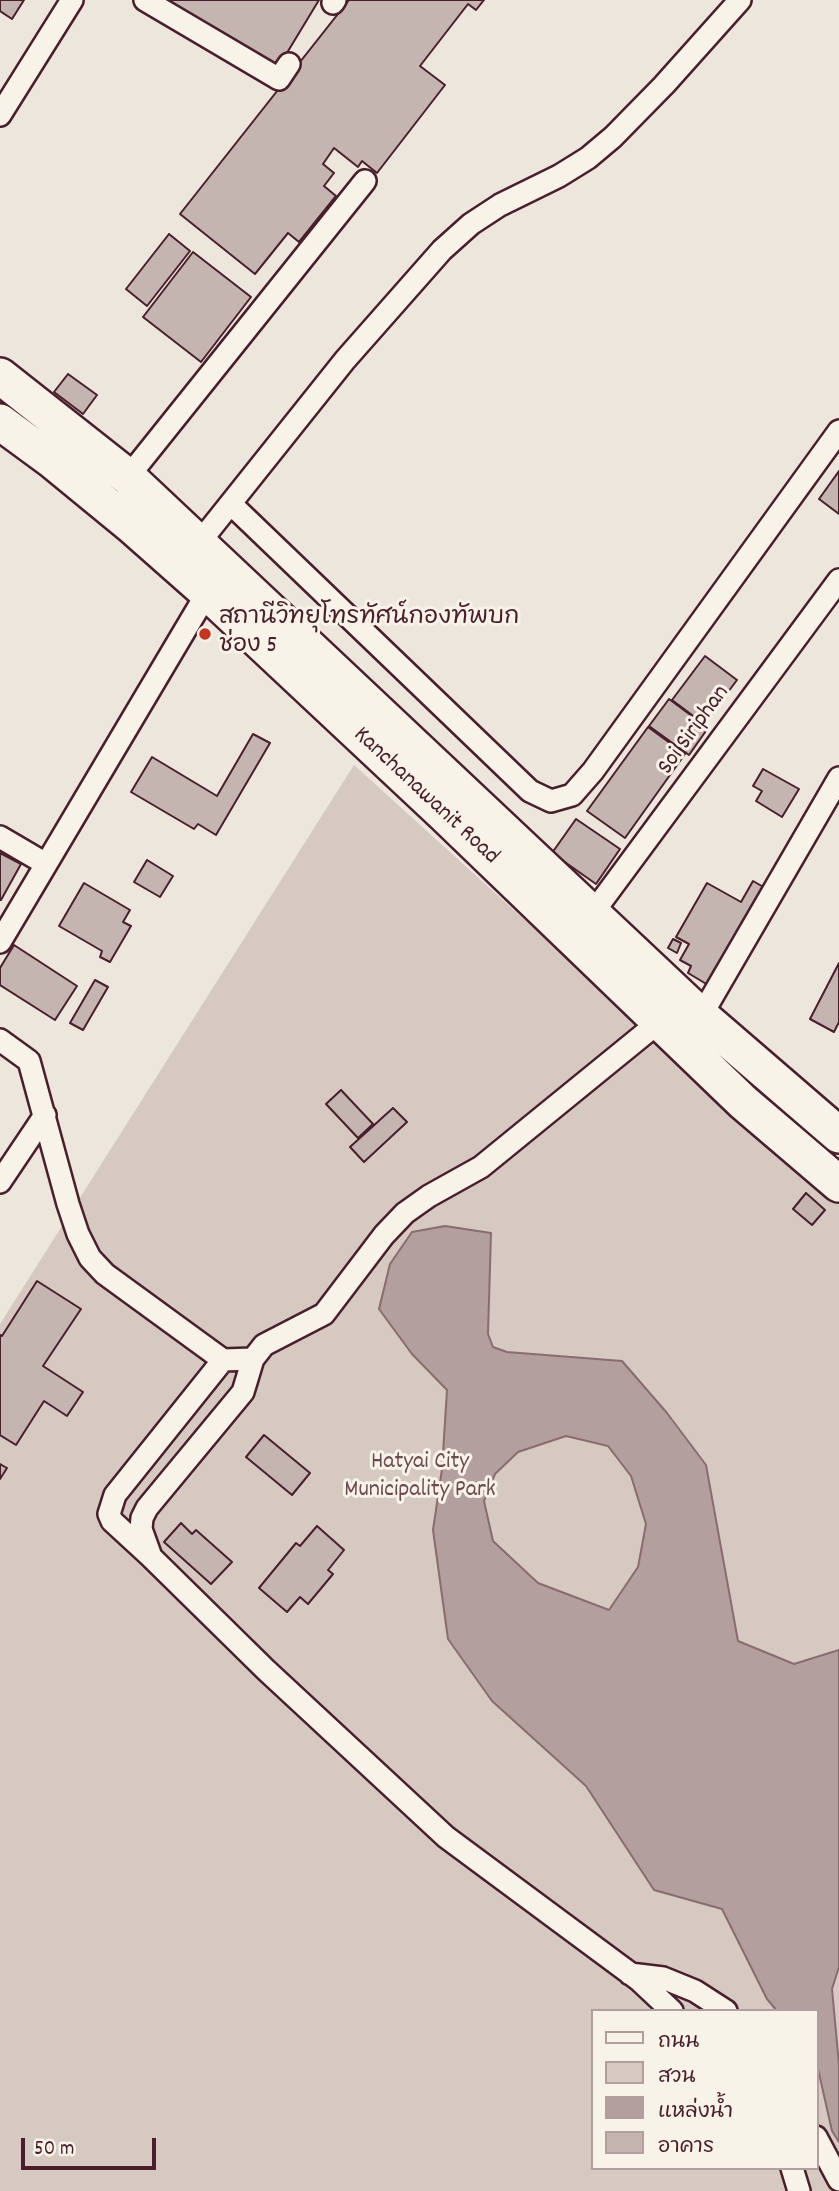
<!DOCTYPE html>
<meta charset="utf-8">
<style>
body{margin:0}
#map{position:relative;width:839px;height:2191px;overflow:hidden;background:#ece6dd;font-family:Dekko,"Playpen Sans Thai",sans-serif}
canvas{display:block}
.legend{position:absolute;left:591px;top:2009px;width:228px;height:161px;box-sizing:border-box;background:#f7f3e8;border:2px solid #b29e9c;margin:0;padding:9px 12px;list-style:none;font-size:21px;color:#4a1f2b}
.legend li{display:flex;align-items:center;gap:14px;height:35px}
.legend b{width:35px;border:2px solid #b29e9c}
.scale{position:absolute;left:21px;top:2138px;width:135px;height:32px;box-sizing:border-box;border:4px solid #4a1f2b;border-top:0;padding-left:9px;font-size:21px;line-height:24px;white-space:nowrap;color:#4a1f2b;-webkit-text-stroke:5px #f7f3e8;paint-order:stroke}
</style>
<div id="map">
<canvas width="839" height="2191"></canvas>
<ul class="legend">
<li><b style="height:9px;background:#f7f3e8"></b>ถนน</li>
<li><b style="height:19px;background:#d5c9c2"></b>สวน</li>
<li><b style="height:19px;background:#b39f9d"></b>แหล่งน้ำ</li>
<li><b style="height:19px;background:#c4b5b0"></b>อาคาร</li>
</ul>
<div class="scale">50 m</div>
</div>
<script>
const ctx = document.querySelector('canvas').getContext('2d');
ctx.lineJoin = 'round';
function fillPath(path, color) { ctx.fillStyle = color; ctx.fill(path, 'evenodd'); }
const toPath = rows => new Path2D(rows.map(r => 'M' + r).join(''));
function strokePath(path, color, width, dash) { ctx.strokeStyle = color; ctx.lineWidth = width; ctx.lineCap = dash ? 'butt' : 'round'; ctx.setLineDash(dash || []); ctx.stroke(path); }
function drawText(font, color, halo, rows, align = 'center') {
  ctx.font = font + ' Dekko,"Playpen Sans Thai",sans-serif'; ctx.lineWidth = 6; ctx.setLineDash([]); ctx.textBaseline = 'middle'; ctx.strokeStyle = halo; ctx.fillStyle = color; for (const [text, x, y, turn = 0] of rows) {
    ctx.save(); ctx.translate(x, y); ctx.rotate((+turn || 0) * Math.PI / 180); ctx.textAlign = isNaN(turn) ? turn : align; if (halo) ctx.strokeText(text, 0, 0); ctx.fillText(text, 0, 0); ctx.restore();
  }
}
fillPath(toPath([
 [354,765,839,1205,839,2191,0,2191,0,1324],
 [592,2011,816,2011,816,2168,592,2168]
]), '#d5c9c2');
const water = toPath([
 [445,1226,491,1233,488,1334,493,1347,507,1352,622,1361,667,1413,706,1465,738,1641,794,1664,839,1650,839,1967,832,1989,839,2065,839,2142,832,2131,816,2060,816,2011,777,2011,767,1999,722,1909,654,1890,586,1786,492,1701,448,1639,433,1530,442,1469,447,1390,412,1354,379,1309,390,1264,412,1232,445,1226],
 [566,1436,608,1446,631,1476,646,1524,638,1567,609,1610,538,1583,493,1541,484,1501,495,1474,518,1452,566,1436]
]);
fillPath(water, '#b39f9d');
strokePath(water, '#896c6f', 2);
const building = toPath([
 [0,0,24,0,12,19,0,11,0,0],
 [159,0,319,0,276,71,159,0],
 [349,0,484,0,476,10,468,4,420,66,445,85,377,173,362,161,358,167,334,148,323,164,334,173,324,186,336,196,299,242,288,233,255,274,180,214,349,0],
 [169,234,190,251,147,306,126,289,169,234],
 [193,252,251,297,201,362,143,317,193,252],
 [68,374,97,395,83,414,54,392,68,374],
 [839,471,839,514,819,499,839,471],
 [705,656,737,680,704,724,672,700,705,656],
 [669,699,708,728,689,755,649,726,669,699],
 [648,727,685,754,625,838,587,811,648,727],
 [253,734,270,743,216,835,198,824,194,829,131,792,152,757,217,796,253,734],
 [763,769,799,789,782,817,756,801,762,791,753,786,763,769],
 [576,819,620,849,596,884,552,853,576,819],
 [0,853,21,864,1,900,0,900,0,853],
 [147,860,173,876,160,897,134,882,147,860],
 [753,881,767,889,708,985,688,973,691,966,680,960,689,944,676,937,707,883,741,902,753,881],
 [84,883,130,910,123,922,131,926,110,962,100,957,102,951,59,926,84,883],
 [673,939,681,943,677,953,668,948,673,939],
 [14,945,77,986,55,1020,0,985,0,968,14,945],
 [839,963,839,1022,834,1032,810,1019,839,963],
 [95,980,108,987,83,1030,70,1023,95,980],
 [341,1090,373,1124,358,1138,326,1104,341,1090],
 [393,1108,407,1122,364,1162,350,1147,393,1108],
 [806,1193,825,1210,812,1225,793,1209,806,1193],
 [37,1281,81,1309,43,1366,83,1392,67,1416,44,1401,16,1445,0,1435,0,1335,2,1336,37,1281],
 [264,1435,310,1473,292,1495,246,1457,264,1435],
 [0,1464,7,1468,0,1479,0,1464],
 [181,1523,192,1534,196,1530,232,1562,211,1584,164,1542,181,1523],
 [317,1526,344,1550,328,1570,333,1574,308,1604,300,1597,287,1612,259,1588,296,1543,300,1546,317,1526]
]);
fillPath(building, '#c4b5b0');
strokePath(building, '#4a1f2b', 2);
const street = toPath([
 [145,0,279,79,289,64],
 [333,3,335,0],
 [0,115,72,0],
 [128,477,365,181],
 [231,504,530,791,551,801,572,795,593,771,839,431],
 [199,543,345,360,442,250,471,224,500,205,559,176,588,158,613,137,664,85,740,0],
 [0,837,46,864],
 [592,914,839,580],
 [0,942,213,583],
 [701,1016,839,778],
 [0,1040,29,1061,68,1204,78,1234,90,1258,105,1274,223,1360],
 [0,1182,45,1115],
 [253,1359,223,1360,115,1495,109,1514,112,1521,150,1556,266,1670,446,1837,639,1980,672,2011],
 [150,1554,141,1529,142,1518,147,1508,243,1392,253,1359,264,1345,324,1314,384,1235,405,1213,429,1196,481,1167,659,1022],
 [630,1974,663,1978,695,1991,726,2011],
 [816,2137,839,2180],
 [792,2168,799,2191]
]);
const primary = toPath([
 [0,376,128,477,701,1016,839,1135],
 [0,422,53,461,131,525,208,593,445,815,743,1102,839,1184]
]);
strokePath(street, '#4a1f2b', 26);
strokePath(primary, '#4a1f2b', 40);
strokePath(street, '#f7f3e8', 21);
strokePath(primary, '#f7f3e8', 35);
for (const [x, y, r, color] of [
 [205,634,7,"#c8321e"]
]) { const dot = new Path2D(); dot.arc(x, y, r, 0, 2 * Math.PI); ctx.fillStyle = color; ctx.fill(dot); strokePath(dot, '#f7f3e8', 2.5); }
drawText('24px', '#4a1f2b', '#f7f3e8', [
 ["สถานีวิทยุโทรทัศน์กองทัพบก",219,620],
 ["ช่อง 5",219,648]
], 'left');
drawText('24px', '#4a1f2b', '#f7f3e8', [
 ["Soi Siriphan",695,731,-54],
 ["Kanchanawanit Road",425,797,43]
]);
drawText('24px', '#6d4a51', '#f7f3e8', [
 ["Hatyai City",420,1464],
 ["Municipality Park",420,1492]
]);
</script>
